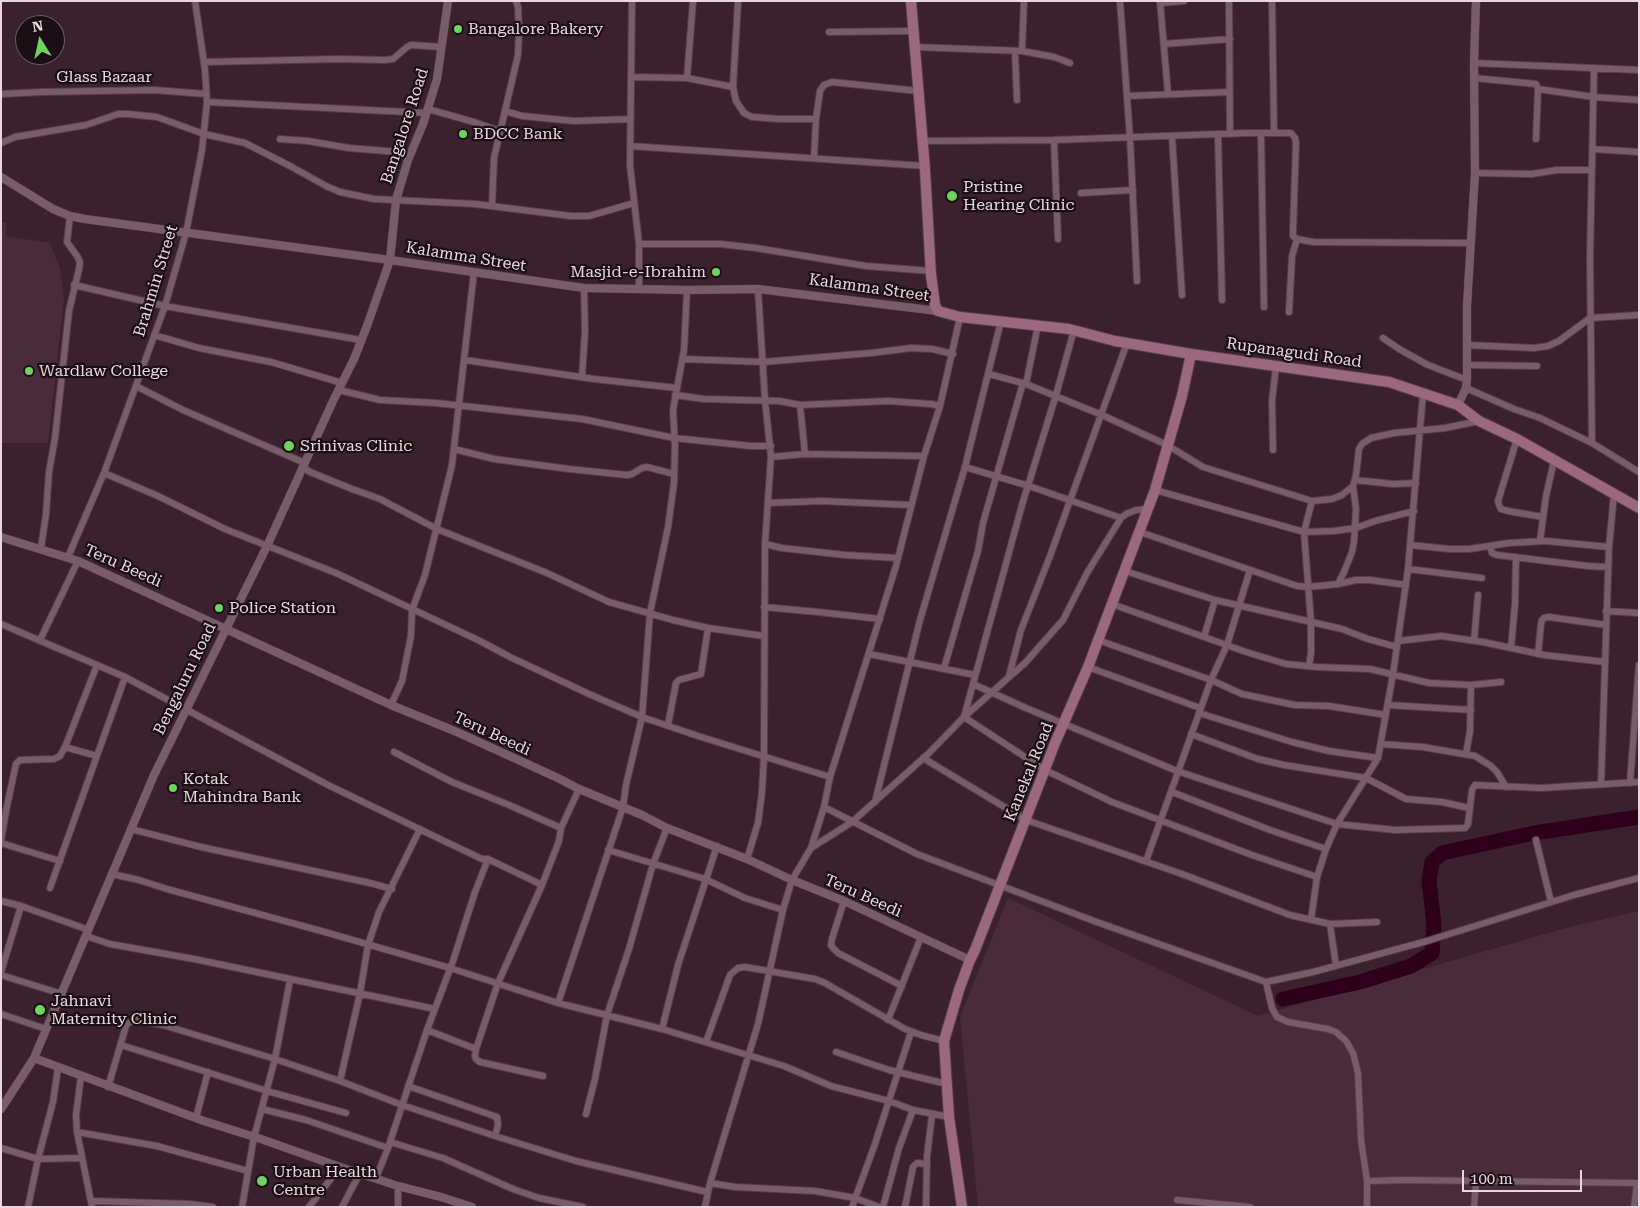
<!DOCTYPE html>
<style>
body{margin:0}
#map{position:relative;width:1640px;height:1208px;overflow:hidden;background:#3a212d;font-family:"Roboto Serif",serif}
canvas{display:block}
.frame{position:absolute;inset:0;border:2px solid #e8d7de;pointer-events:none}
.north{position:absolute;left:15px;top:15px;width:50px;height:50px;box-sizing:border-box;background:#1a0f14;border:1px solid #6c5f65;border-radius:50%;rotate:350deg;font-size:14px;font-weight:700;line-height:20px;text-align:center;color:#e8d7de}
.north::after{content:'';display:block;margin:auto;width:18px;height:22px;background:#70d35f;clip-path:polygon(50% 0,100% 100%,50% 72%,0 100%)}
.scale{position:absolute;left:1462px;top:1170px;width:120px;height:22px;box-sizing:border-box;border:2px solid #e8d7de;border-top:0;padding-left:6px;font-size:15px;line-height:18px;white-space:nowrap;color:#e8d7de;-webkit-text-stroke:4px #1a0f14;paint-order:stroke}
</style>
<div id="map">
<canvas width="1640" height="1208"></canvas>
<div class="frame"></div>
<div class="north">N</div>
<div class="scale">100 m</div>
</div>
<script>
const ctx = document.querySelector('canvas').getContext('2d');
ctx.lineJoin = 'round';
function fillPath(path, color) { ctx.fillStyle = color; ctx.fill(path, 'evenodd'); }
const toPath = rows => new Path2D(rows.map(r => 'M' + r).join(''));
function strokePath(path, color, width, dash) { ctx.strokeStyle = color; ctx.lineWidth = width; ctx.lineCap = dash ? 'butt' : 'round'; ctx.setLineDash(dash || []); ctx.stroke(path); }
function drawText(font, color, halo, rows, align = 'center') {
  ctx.font = font + ' "Roboto Serif",serif'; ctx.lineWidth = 4.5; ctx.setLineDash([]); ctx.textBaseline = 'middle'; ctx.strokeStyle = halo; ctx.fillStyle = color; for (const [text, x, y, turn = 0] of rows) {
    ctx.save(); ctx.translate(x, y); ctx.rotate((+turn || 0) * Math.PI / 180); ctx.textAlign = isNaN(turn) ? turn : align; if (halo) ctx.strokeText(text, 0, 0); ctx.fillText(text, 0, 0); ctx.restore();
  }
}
fillPath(toPath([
 [1,222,7,223,5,236,50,243,60,269,64,299,48,443,1,443],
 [1008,898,1258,1016,1566,928,1639,911,1639,1207,978,1207,960,1017]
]), '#4a2b3a');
strokePath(toPath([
 [1283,999,1360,982,1411,966,1432,953,1434,925,1429,881,1432,862,1442,853,1534,833,1639,817]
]), '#2e0019', 15);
const minor = toPath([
 [632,1,630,165,639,244,639,288],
 [738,1,733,87,736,101,744,113,752,117,780,119,816,119],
 [1120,1,1130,138,1137,281],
 [1160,1,1168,94],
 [1229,1,1230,134],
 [1272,1,1274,133],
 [1160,3,1184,1],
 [829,32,913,31],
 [1164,44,1230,39],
 [914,47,1022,51,1054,57,1070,63],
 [1022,51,1024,1],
 [1015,52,1017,100],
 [204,62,338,59,385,60,393,59,407,47,411,45,441,47],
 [1474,63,1639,70],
 [631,77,687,78,733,87],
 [687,78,693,1],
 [1474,78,1536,84,1538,89,1536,139],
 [1538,89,1594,97,1639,100],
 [1,94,41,92,154,90,206,94],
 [1127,96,1229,92],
 [207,102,427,113],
 [428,109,474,122,500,131],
 [505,111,522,116,574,121,631,119],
 [1261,133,1264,307],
 [1218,135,1222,300],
 [1172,136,1182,295],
 [280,139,308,141,349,148,411,153],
 [1054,140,1058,239],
 [923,141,1054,140,1247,133,1291,133,1295,138,1296,143,1293,231,1293,236,1297,239,1313,242,1470,243],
 [1,143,15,137,86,125,118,114,128,114,157,117,204,134,245,143,292,167,326,186,340,192,374,199,475,204,571,216,589,216,634,203],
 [630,146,925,166],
 [1592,149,1639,152],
 [814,158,816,119,820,91,824,85,832,82,918,91],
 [1475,173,1532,174,1557,170,1591,170],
 [1081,193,1133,190],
 [492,206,494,158,518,55,519,32,518,7,516,1],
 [639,244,720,244,756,248,866,266,931,271],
 [74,285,165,306,361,340],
 [1289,312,1292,256,1297,239],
 [1074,330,1056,395,1022,505,964,717,1045,770,1112,802,1252,855,1317,877],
 [154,335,199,348,271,362,342,383],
 [1383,338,1399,349,1428,365,1467,380],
 [1467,345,1534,348,1548,346,1559,341,1590,318,1639,315],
 [683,359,763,362,871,353,911,348,932,349,953,354],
 [465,360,594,379,677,388],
 [1467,365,1537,366],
 [989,374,1026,384,1102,415,1167,445,1203,467,1312,501,1332,499,1342,495,1353,486,1356,475,1359,449,1362,444,1371,438,1394,433,1445,428,1479,421],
 [582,377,585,331,584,288],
 [1026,384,1038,325],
 [136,386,183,410,305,463],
 [1466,388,1514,409,1540,418,1592,443,1639,472],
 [339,390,380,400,436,403,582,419,674,438,751,446,771,446],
 [675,395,704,399,779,401,800,405,888,401,931,404,940,406],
 [800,405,805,454],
 [1517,439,1498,501,1499,505,1501,509,1508,511,1543,517],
 [1592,443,1590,257,1594,68],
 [454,449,494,459,569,469,627,475,632,474,642,468,647,467,674,474],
 [1273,450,1272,401,1276,366],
 [771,457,805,454,924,456],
 [303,467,310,472,352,489,380,499,437,529,547,573,609,602,673,620,708,628,764,636],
 [965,467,1029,486,1121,518],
 [104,473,158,496,225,529,336,573,480,641,510,657,589,694,642,717,698,736,830,777],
 [1355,480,1393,484,1416,483],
 [1155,490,1304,532,1334,531,1356,528,1375,521,1414,511],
 [768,503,821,501,911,505],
 [1140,532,1297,586,1308,587,1338,584,1356,580,1370,580,1406,585],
 [1540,541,1546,496,1554,461],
 [765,544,782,548,845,555,898,558],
 [1410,545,1449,549,1469,549,1509,543,1546,541,1609,547],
 [1490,546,1492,553,1497,555,1588,566,1608,567],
 [41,548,46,514,49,472,55,438,69,311,79,269,80,262,77,256,67,242,70,216],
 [68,557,104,473,165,306,186,233,202,150,207,102,205,70,195,1],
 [1408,569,1482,578],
 [1125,571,1215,600,1342,629,1368,639,1397,647],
 [1338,584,1344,572,1352,552,1354,542,1356,509,1353,486],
 [1112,604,1246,652,1286,664,1317,667,1370,669,1429,683,1471,685,1501,682],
 [764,607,818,612,880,619],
 [1606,611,1639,613],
 [1,624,125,677,328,785,440,839,482,859,488,859,542,885,559,841,561,828,579,789],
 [1204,637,1215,600],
 [40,640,78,561],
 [1098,640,1211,680,1242,694,1295,705,1329,706,1386,715],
 [1398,641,1441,636,1483,642,1544,655,1605,662],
 [1474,641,1478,595],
 [1511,648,1515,604,1516,557],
 [869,654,975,675],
 [1538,654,1541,624,1542,620,1544,618,1549,617,1606,625],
 [1309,666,1311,653,1311,622,1304,532,1312,501],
 [1088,667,1200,708],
 [944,668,978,551,983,523,1023,383],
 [1009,676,1021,630,1050,556,1127,343],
 [973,684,1026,708,1177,771,1337,824,1395,830,1465,828,1468,824,1472,790,1475,785,1541,788,1639,782],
 [391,705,402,681,411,636,412,610,425,575,452,465,474,272],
 [1388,705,1471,710],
 [1199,713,1292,742,1329,751,1378,758],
 [668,725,676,683,679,680,701,674,708,628],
 [1191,734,1258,759,1284,765,1366,778,1406,799,1442,802,1469,808],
 [1381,744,1423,747,1475,756,1491,766,1497,772,1506,787],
 [65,747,97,756],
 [394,752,452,782,509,805,561,828],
 [1466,754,1470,731,1471,685],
 [923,758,1026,820,1182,874,1290,915,1330,924,1377,922],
 [1630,783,1639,665],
 [1601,784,1609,547,1614,494],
 [1172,792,1270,830,1326,849],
 [875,802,920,620,965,467,1001,321],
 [824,807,917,854,1094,921,1266,982,1313,972,1427,941,1574,895,1639,878],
 [131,829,201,847,370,883,392,889],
 [1,840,7,806,16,764,20,760,54,759,60,756,65,747,97,665],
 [1536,840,1551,902],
 [1,843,60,861],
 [811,848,852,822,928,754,964,717,1025,663,1063,620,1087,573,1121,518,1126,514,1136,510,1148,509],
 [608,850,705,879,745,898,783,910],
 [747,859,758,823,762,792,764,756,765,544,771,457,765,400,758,289],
 [1146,861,1211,680,1227,645,1250,570],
 [112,874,139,880,167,889,325,932,450,968,558,1003,662,1029,784,1066,831,1086,889,1101,913,1110,949,1117],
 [542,885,498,983,476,1049,475,1056,476,1059,480,1062,543,1076],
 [50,888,125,677],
 [1,901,21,906],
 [844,901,832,939,831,945,834,949,838,953,902,986],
 [1311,920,1317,877,1326,849,1337,824,1378,758,1393,674,1408,569,1423,394],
 [1330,924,1336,966],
 [86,936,110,944,194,959,435,1009],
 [1,972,21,906,89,930],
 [1,975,62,994],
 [1266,982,1272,1008,1277,1017,1288,1022,1328,1029,1336,1032,1346,1041,1353,1053,1358,1073,1361,1140,1367,1181,1367,1207],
 [558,1003,623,807,626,785,642,717,650,613,668,527,674,483,675,446,673,410,684,350,687,290],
 [1,1014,46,1029],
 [888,1020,921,937],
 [662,1029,678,965,717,846],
 [427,1030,476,1049],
 [706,1042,730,975,738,968,745,967,815,979,825,983,905,1029,921,1035,944,1041],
 [121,1045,267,1091,346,1113],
 [836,1052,889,1070,947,1084],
 [81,1076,76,1115,77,1132,92,1207],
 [340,1081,360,993,368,945,379,912,420,829],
 [408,1086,497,1117,498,1125,495,1136],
 [108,1087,126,1026,128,1023,137,1020,163,1025,275,1059,340,1081,402,1105,495,1136,576,1161,707,1192],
 [262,1109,306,1120,388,1148],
 [586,1114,595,1079,607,1015,629,949,653,864,667,828],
 [196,1118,208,1072],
 [77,1132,157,1146,248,1171],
 [390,1142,443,1158,513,1189,539,1198,583,1207],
 [1,1148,38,1159,82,1158],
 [376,1178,388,1148,427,1030,453,961,475,892,488,859],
 [1367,1181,1404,1180,1639,1183],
 [710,1183,735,1187,815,1191,855,1198,879,1207],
 [1177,1200,1250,1207],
 [92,1201,189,1204,213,1207],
 [28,1207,38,1159,53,1102,58,1068],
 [242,1207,254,1137,275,1059,290,980],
 [309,1207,340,1167],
 [342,1207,360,1173],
 [398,1207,398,1186],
 [705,1207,710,1183,758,1024,783,910,792,880,811,848,824,807,830,777,896,566,924,456,940,406,960,317],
 [852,1207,875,1144,911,1032],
 [883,1207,899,1148,913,1110],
 [905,1207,913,1167,917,1163,927,1164],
 [926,1207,927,1156,932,1115],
 [1474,1207,1476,1181],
 [1634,1207,1637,1183]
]);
const tertiary = toPath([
 [1,177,53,209,70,216,85,219,390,260,584,288,687,290,758,289,938,311],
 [1458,405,1466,388,1467,380,1467,306,1475,173,1474,63,1476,1],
 [1,537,78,561,391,705,457,732,558,778,579,789,642,815,667,828,747,859,792,880,844,901,970,960],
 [34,1058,204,1121,261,1139,340,1167,398,1186,441,1197,472,1207],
 [1,1109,34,1058,154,775,267,546,333,401,354,359,367,326,390,260,396,200,408,160,423,124,437,79,448,1]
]);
const primary = toPath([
 [911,1,925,170,931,275,935,305,938,311,960,317,1069,329,1115,341,1191,354,1389,382,1458,405,1479,421,1517,439,1639,508],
 [962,1207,949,1117,944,1041,959,990,970,960,975,950,1055,743,1088,667,1155,490,1182,396,1191,354]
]);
strokePath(minor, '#543f49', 8);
strokePath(tertiary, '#543f49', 9);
strokePath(primary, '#543f49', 12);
strokePath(minor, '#795c68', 6);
strokePath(tertiary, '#795c68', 8);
strokePath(primary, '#9c6880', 10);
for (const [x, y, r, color] of [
 [458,29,5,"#70d35f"],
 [463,134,5,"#70d35f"],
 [952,196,6,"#70d35f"],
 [716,272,5,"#70d35f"],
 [29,371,5,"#70d35f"],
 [289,446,6,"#70d35f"],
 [219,608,5,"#70d35f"],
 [173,788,5,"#70d35f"],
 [40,1010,6,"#70d35f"],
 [262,1181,6,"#70d35f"]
]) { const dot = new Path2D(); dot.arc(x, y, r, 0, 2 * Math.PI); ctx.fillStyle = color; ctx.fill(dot); strokePath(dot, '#1a0f14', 2); }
drawText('16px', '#e8d7de', '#1a0f14', [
 ["Bangalore Bakery",468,29],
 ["BDCC Bank",473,134],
 ["Pristine",963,187],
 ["Hearing Clinic",963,205],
 ["Masjid-e-Ibrahim",706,272,"right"],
 ["Wardlaw College",39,371],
 ["Srinivas Clinic",300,446],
 ["Police Station",229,608],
 ["Kotak",183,779],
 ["Mahindra Bank",183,797],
 ["Jahnavi",51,1001],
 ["Maternity Clinic",51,1019],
 ["Urban Health",273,1172],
 ["Centre",273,1190]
], 'left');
drawText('16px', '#e8d7de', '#1a0f14', [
 ["Glass Bazaar",104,77],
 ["Bangalore Road",405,126,-72],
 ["Kalamma Street",466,257,9],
 ["Brahmin Street",156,281,-73],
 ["Kalamma Street",869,288,8],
 ["Rupanagudi Road",1294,353,8],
 ["Teru Beedi",123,566,24],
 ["Bengaluru Road",185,679,-64],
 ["Teru Beedi",492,734,25],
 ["Kanekal Road",1029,772,-68],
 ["Teru Beedi",863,896,24]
]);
</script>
